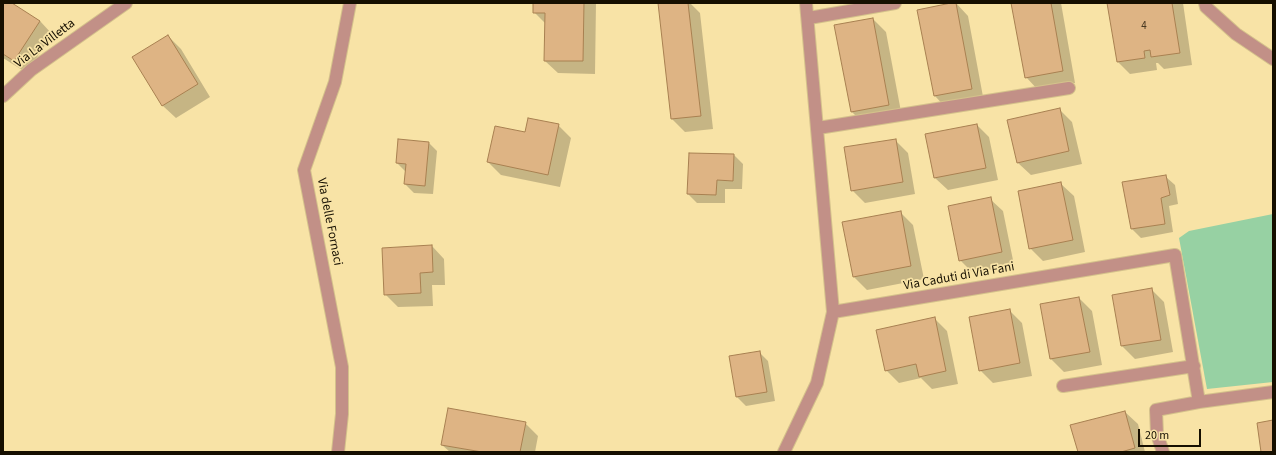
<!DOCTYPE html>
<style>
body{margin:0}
#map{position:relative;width:1276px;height:455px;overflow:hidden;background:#f8e3a6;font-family:"Source Sans 3",sans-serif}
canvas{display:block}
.frame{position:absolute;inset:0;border:4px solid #160f00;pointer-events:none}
.scale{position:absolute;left:1138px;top:429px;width:63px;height:18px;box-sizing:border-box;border:2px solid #160f00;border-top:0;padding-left:5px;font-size:12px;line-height:14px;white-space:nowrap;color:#160f00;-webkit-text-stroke:3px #f8e3a6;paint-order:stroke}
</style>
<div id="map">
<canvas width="1276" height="455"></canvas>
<div class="frame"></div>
<div class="scale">20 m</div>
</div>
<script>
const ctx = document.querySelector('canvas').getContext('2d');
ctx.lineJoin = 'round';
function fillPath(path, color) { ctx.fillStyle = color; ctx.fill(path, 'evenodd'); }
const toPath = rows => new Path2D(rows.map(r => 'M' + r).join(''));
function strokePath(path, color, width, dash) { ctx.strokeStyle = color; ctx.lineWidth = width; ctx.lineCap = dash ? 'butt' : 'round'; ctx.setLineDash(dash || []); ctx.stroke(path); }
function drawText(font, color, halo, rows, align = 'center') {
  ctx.font = font + ' "Source Sans 3",sans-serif'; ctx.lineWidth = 3.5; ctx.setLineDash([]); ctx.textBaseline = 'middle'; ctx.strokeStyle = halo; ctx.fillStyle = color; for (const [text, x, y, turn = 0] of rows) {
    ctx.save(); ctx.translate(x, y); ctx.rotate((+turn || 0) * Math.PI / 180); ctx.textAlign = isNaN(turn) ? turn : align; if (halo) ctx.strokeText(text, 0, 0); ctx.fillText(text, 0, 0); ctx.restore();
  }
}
fillPath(toPath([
 [1273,214,1273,382,1207,389,1179,238,1189,231]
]), '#97d1a3');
fillPath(toPath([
 [3,3,10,3,40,21,52,34,27,73,3,58],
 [534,3,596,3,595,74,558,73,545,61,546,24,534,12],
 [666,3,690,3,700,13,713,129,685,132,672,119],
 [956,3,968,16,984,102,947,109,935,96,919,10],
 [1012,3,1061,3,1075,83,1038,90,1026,77],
 [1108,3,1183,3,1192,65,1164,69,1158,63,1156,63,1157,70,1130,74,1118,62],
 [873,19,886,32,902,117,864,124,851,111],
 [168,36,181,49,210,97,176,118,163,106,133,57],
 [1059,109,1072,122,1082,164,1031,175,1018,163],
 [558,125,571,138,560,187,501,175,488,162,526,134],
 [977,125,989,137,998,180,948,190,935,178],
 [895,140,908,153,915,194,865,203,852,190],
 [428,142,437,151,433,194,414,193,405,184,406,172,397,163],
 [734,155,743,164,742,189,725,189,725,203,697,203,688,194],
 [1166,177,1175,185,1178,204,1169,206,1173,232,1141,238,1132,229],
 [1061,184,1074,196,1085,252,1043,261,1030,248],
 [990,199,1003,211,1014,265,973,273,960,260],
 [900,212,913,225,924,279,867,290,854,277,844,223],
 [432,246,444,259,445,285,432,285,433,306,398,307,385,294],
 [1151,289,1164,302,1173,352,1135,359,1122,346,1113,296],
 [1079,298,1092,311,1102,365,1064,372,1051,359,1041,305],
 [1009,310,1022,323,1032,376,993,383,980,370],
 [935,319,947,331,958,384,932,389,921,378,899,383,886,370],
 [759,352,768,361,775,401,746,406,737,397],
 [1125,412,1138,424,1145,452,1079,452],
 [525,423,538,436,535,452,450,452,442,445]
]), '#0003');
const building = toPath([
 [3,3,12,3,40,21,14,61,3,54,3,3],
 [533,3,584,3,583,61,544,61,545,13,533,13,533,3],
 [658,3,688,3,701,116,671,119,658,3],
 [951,3,956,3,972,89,934,96,917,10,951,3],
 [1011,3,1051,3,1063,71,1025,78,1011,3],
 [1107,3,1172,3,1180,53,1151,57,1150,50,1144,51,1145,58,1117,62,1107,3],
 [873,18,889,105,851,112,834,25,873,18],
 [168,35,198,84,162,106,132,57,168,35],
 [1060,108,1069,151,1017,163,1007,120,1060,108],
 [528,118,559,124,548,175,487,162,495,126,525,132,528,118],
 [977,124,986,168,934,178,925,134,977,124],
 [398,139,429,142,425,186,404,184,406,164,396,163,398,139],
 [896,139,903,182,851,191,844,147,896,139],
 [689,153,734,154,733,181,717,180,716,195,687,194,689,153],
 [1166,175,1170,195,1161,198,1165,224,1131,229,1122,182,1166,175],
 [1061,182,1073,240,1029,249,1018,191,1061,182],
 [991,197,1002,252,959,261,948,206,991,197],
 [901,211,911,266,853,277,842,222,901,211],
 [432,245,433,272,420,273,421,293,384,295,382,248,432,245],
 [1152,288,1161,340,1121,346,1112,295,1152,288],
 [1079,297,1090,352,1050,359,1040,304,1079,297],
 [1010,309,1020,363,979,371,969,317,1010,309],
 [935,317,946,371,919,377,916,364,885,371,876,330,935,317],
 [760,351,767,392,736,397,729,356,760,351],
 [448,408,526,422,520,452,482,452,441,445,448,408],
 [1125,411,1135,448,1121,452,1078,452,1070,425,1125,411],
 [1273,420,1273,452,1261,452,1257,423,1273,420]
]);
fillPath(building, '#deb484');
strokePath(building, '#a88051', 1);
const minor = toPath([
 [806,3,833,312,1175,255,1199,402,1273,392],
 [1205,3,1206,7,1236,34,1273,59],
 [809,18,895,3],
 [3,96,31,70,126,3],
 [818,128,1069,88],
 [1063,386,1194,366],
 [338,452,342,414,342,367,304,170,335,82,350,3],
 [784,452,817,383,833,312],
 [1163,452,1157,434,1156,410,1199,402]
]);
strokePath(minor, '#d4c18b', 14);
strokePath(minor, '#c29087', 12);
drawText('11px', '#483821', null, [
 ["4",1144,27]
]);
drawText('13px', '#160f00', '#f8e3a6', [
 ["Via La Villetta",45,44,-37],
 ["Via delle Fornaci",329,222,79],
 ["Via Caduti di Via Fani",959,277,-10]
]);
</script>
